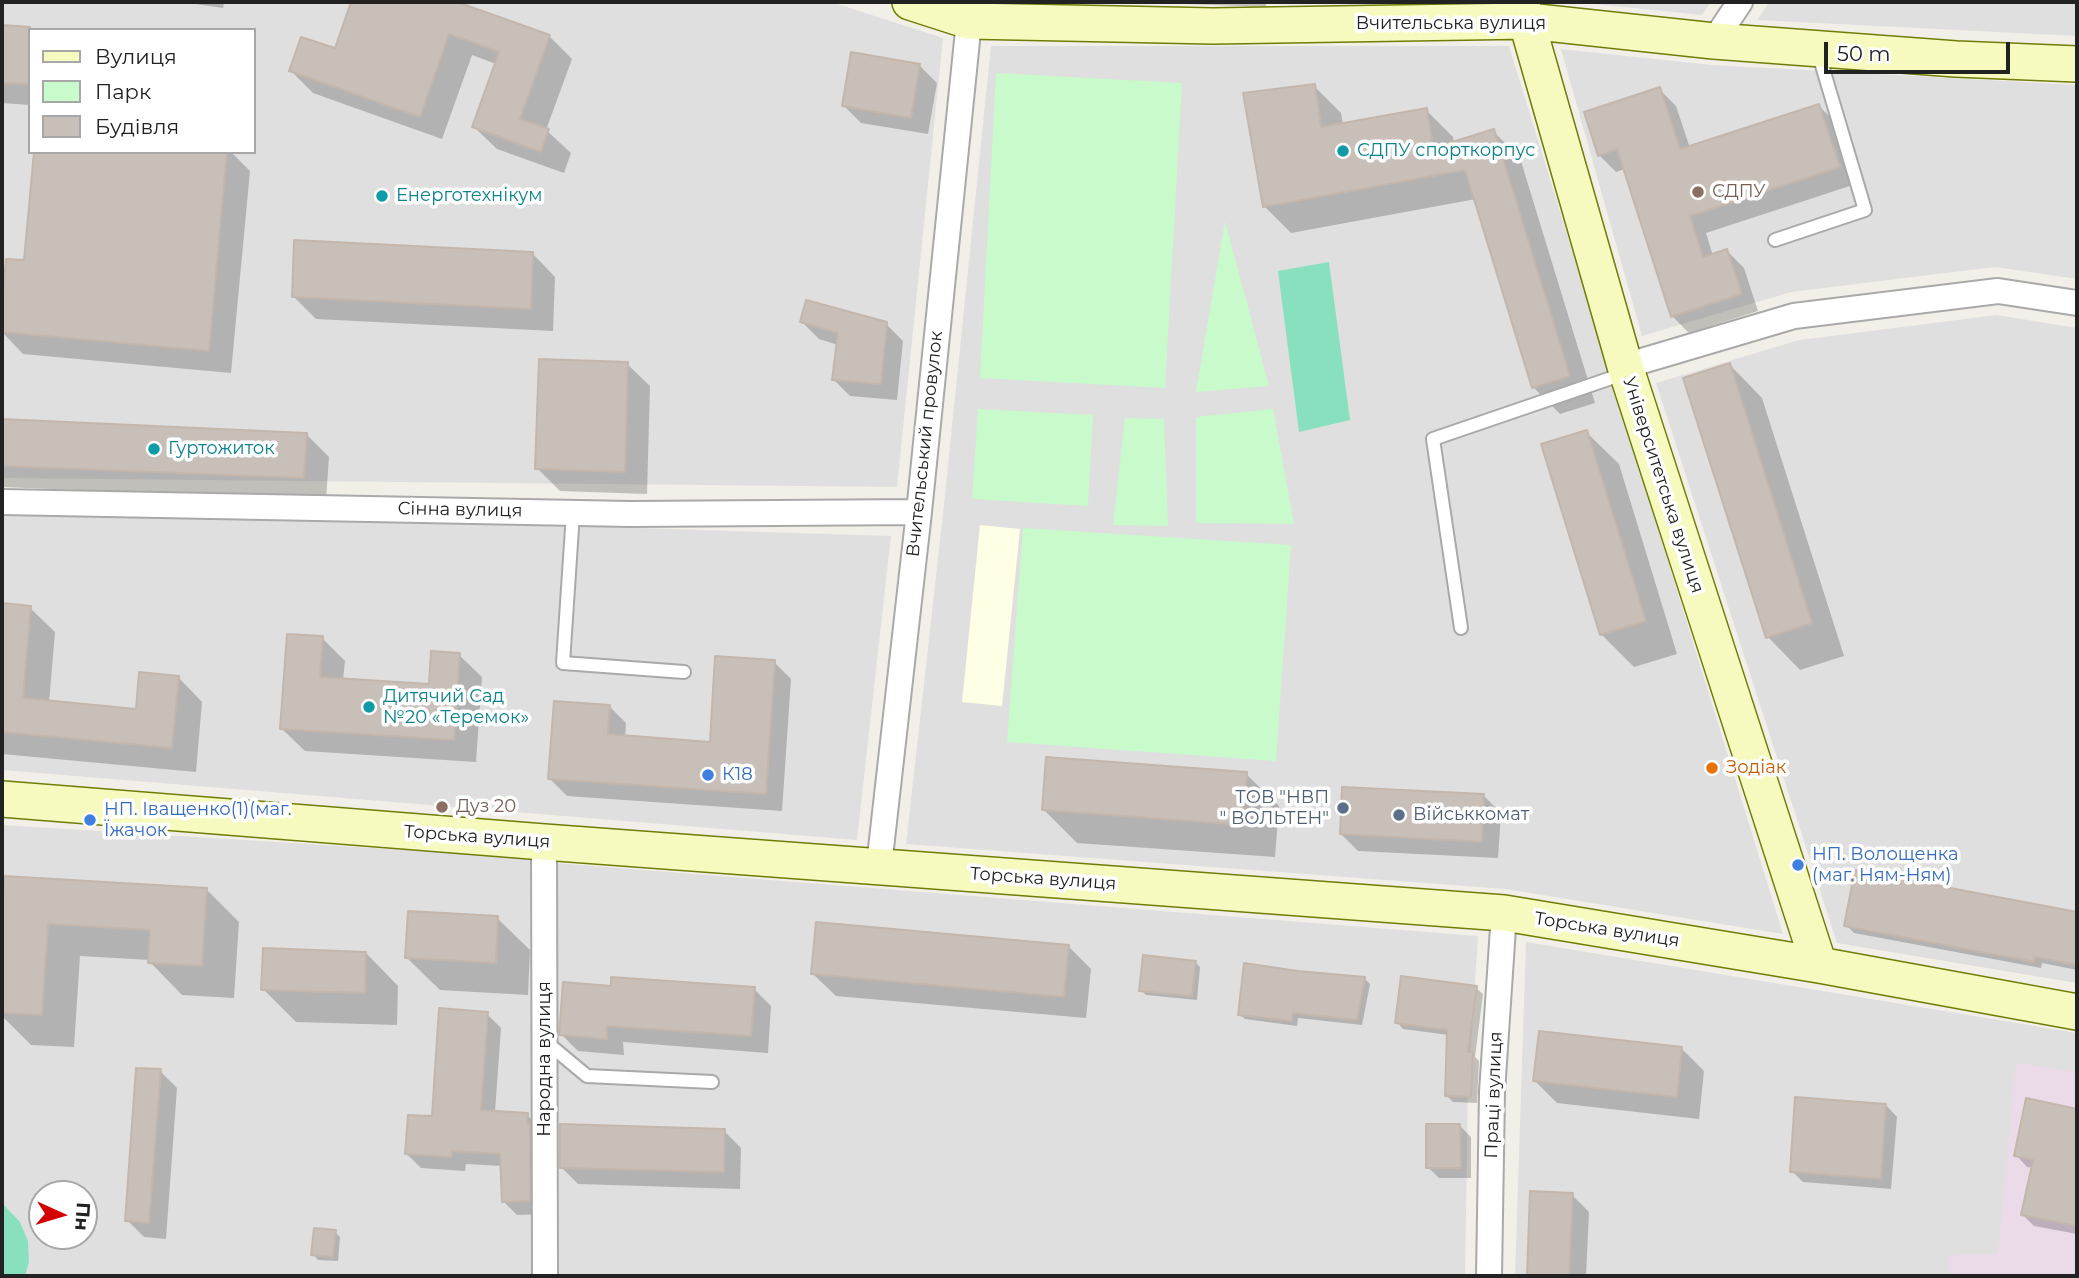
<!DOCTYPE html>
<meta charset="utf-8">
<style>
body{margin:0}
#map{position:relative;width:2079px;height:1278px;overflow:hidden;background:#f2efe9;font-family:Montserrat,sans-serif}
canvas{display:block}
.frame{position:absolute;inset:0;border:4px solid #222;pointer-events:none}
.legend{position:absolute;left:28px;top:28px;width:228px;height:126px;box-sizing:border-box;background:#fff;border:2px solid #a7a7a7;margin:0;padding:9px 12px;list-style:none;font-size:21px;color:#222}
.legend li{display:flex;align-items:center;gap:14px;height:35px}
.legend b{width:35px;border:2px solid #a7a7a7}
.north{position:absolute;left:28px;top:1180px;width:70px;height:70px;box-sizing:border-box;background:#fff;border:2px solid #a7a7a7;border-radius:50%;rotate:94deg;font-size:19px;font-weight:700;line-height:28px;text-align:center;color:#222}
.north::after{content:'';display:block;margin:auto;width:24px;height:32px;background:#d40000;clip-path:polygon(50% 0,100% 100%,50% 72%,0 100%)}
.scale{position:absolute;left:1824px;top:42px;width:186px;height:32px;box-sizing:border-box;border:4px solid #222;border-top:0;padding-left:9px;font-size:21px;line-height:24px;white-space:nowrap;color:#222;-webkit-text-stroke:5px #fff;paint-order:stroke}
</style>
<div id="map">
<canvas width="2079" height="1278"></canvas>
<div class="frame"></div>
<ul class="legend">
<li><b style="height:9px;background:#f7fabf"></b>Вулиця</li>
<li><b style="height:19px;background:#c8facc"></b>Парк</li>
<li><b style="height:19px;background:#c7bfb8"></b>Будівля</li>
</ul>
<div class="north">Пн</div>
<div class="scale">50 m</div>
</div>
<script>
const ctx = document.querySelector('canvas').getContext('2d');
ctx.lineJoin = 'round';
function fillPath(path, color) { ctx.fillStyle = color; ctx.fill(path, 'evenodd'); }
const toPath = rows => new Path2D(rows.map(r => 'M' + r).join(''));
function strokePath(path, color, width, dash) { ctx.strokeStyle = color; ctx.lineWidth = width; ctx.lineCap = dash ? 'butt' : 'round'; ctx.setLineDash(dash || []); ctx.stroke(path); }
function drawText(font, color, halo, rows, align = 'center') {
  ctx.font = font + ' Montserrat,sans-serif'; ctx.lineWidth = 7; ctx.setLineDash([]); ctx.textBaseline = 'middle'; ctx.strokeStyle = halo; ctx.fillStyle = color; for (const [text, x, y, turn = 0] of rows) {
    ctx.save(); ctx.translate(x, y); ctx.rotate((+turn || 0) * Math.PI / 180); ctx.textAlign = isNaN(turn) ? turn : align; if (halo) ctx.strokeText(text, 0, 0); ctx.fillText(text, 0, 0); ctx.restore();
  }
}
fillPath(toPath([
 [2,2,831,2,943,38,897,487,2,478],
 [30,30,254,30,254,152,30,152],
 [1575,2,1711,2,1702,15],
 [1769,2,2077,2,2077,36,1757,20],
 [991,46,1509,46,1783,934,1505,889,906,844,943,514],
 [1561,49,1712,65,2077,85,2077,279,1995,267,1791,292,1642,336],
 [1997,315,2077,328,2077,983,1837,943,1656,383,1799,340],
 [2,508,891,536,857,840,2,770],
 [2,825,533,858,535,1276,2,1276],
 [42,1194,84,1194,84,1236,42,1236],
 [555,863,1478,936,1468,1090,1465,1276,551,1276],
 [1526,942,2077,1033,2077,1276,1515,1276]
]), '#e0dfdf');
fillPath(toPath([
 [2016,1063,2077,1072,2077,1276,1950,1276,1949,1255,1998,1254]
]), '#ebdbe8');
fillPath(toPath([
 [980,525,1020,529,1002,706,962,702]
]), '#ffffe5');
fillPath(toPath([
 [996,73,1182,83,1165,388,980,378],
 [1225,221,1269,386,1196,392],
 [978,409,1093,415,1088,506,972,499],
 [1273,409,1294,524,1196,523,1196,417],
 [1125,418,1164,419,1168,526,1113,525],
 [1023,528,1291,545,1276,761,1007,742]
]), '#c8facc');
fillPath(toPath([
 [1329,262,1350,420,1299,432,1278,271],
 [2,1203,20,1222,28,1241,29,1262,25,1276,2,1276]
]), '#88e0be');
fillPath(toPath([
 [181,2,224,2,223,8],
 [353,2,452,2,549,36,572,59,546,130,571,153,564,173,497,149,474,127,496,64,472,55,442,139,313,93,291,71,336,51],
 [1129,2,1266,2,1266,7],
 [2,27,53,30,30,30,30,105,2,103],
 [920,66,937,83,928,134,861,123,844,106],
 [1314,86,1341,113,1343,125,1426,110,1453,137,1454,143,1493,131,1520,158,1595,403,1560,414,1533,387,1476,199,1291,233,1264,206],
 [1659,89,1676,106,1690,148,1819,106,1836,123,1856,184,1706,233,1713,256,1727,251,1744,268,1758,311,1689,333,1672,316,1625,169,1616,172,1599,155],
 [35,152,231,152,250,171,231,373,23,354,2,332,7,261,25,262],
 [533,254,555,277,553,331,316,319,293,296],
 [802,322,886,324,903,341,897,400,850,396,833,379,838,345,819,339],
 [627,364,650,386,647,494,560,491,537,468],
 [1730,365,1762,398,1844,656,1800,670,1768,637],
 [2,421,306,434,329,457,326,500,2,487],
 [1586,432,1619,464,1677,654,1634,667,1601,634],
 [2,605,30,608,55,632,49,703,138,710,178,677,202,702,196,772,2,754],
 [322,638,345,661,343,680,431,686,459,655,482,677,476,762,305,751,282,729],
 [774,662,791,679,782,811,567,796,550,779,609,706,626,723,625,737,711,743],
 [1246,774,1279,806,1275,857,1077,843,1044,810],
 [1484,796,1501,813,1498,858,1358,851,1341,834],
 [1856,872,2077,914,2077,970,2042,963,2041,968,1854,933,1846,925],
 [6,877,206,889,239,922,234,998,182,995,150,962,150,960,80,956,74,1047,31,1045,2,1016,2,946],
 [497,918,530,950,528,995,440,990,407,958],
 [1068,946,1091,969,1086,1018,836,996,813,974],
 [366,953,398,986,397,1025,296,1022,263,989],
 [1195,962,1200,967,1197,1000,1146,995,1141,990],
 [1365,979,1370,984,1362,1025,1298,1018,1297,1026,1245,1019,1239,1014],
 [613,988,754,989,771,1006,768,1053,623,1042,624,1055,578,1051,561,1034],
 [1476,988,1483,994,1475,1057,1479,1061,1477,1103,1453,1102,1447,1096,1449,1035,1403,1029,1397,1022],
 [487,1014,501,1028,495,1112,527,1115,541,1129,543,1214,517,1215,503,1201,502,1166,466,1164,465,1171,421,1168,407,1154,433,1118],
 [1682,1049,1704,1071,1699,1119,1557,1103,1534,1080],
 [160,1071,177,1088,166,1239,144,1237,127,1220],
 [2027,1101,2077,1111,2077,1234,2034,1226,2023,1215,2033,1168,2027,1167,2016,1155],
 [1886,1105,1897,1117,1891,1189,1803,1182,1792,1171],
 [1460,1126,1471,1137,1471,1178,1439,1178,1428,1167],
 [724,1131,741,1148,740,1189,578,1184,561,1167],
 [1532,1193,1572,1195,1589,1212,1586,1276,1528,1276],
 [335,1232,340,1237,338,1261,318,1260,313,1254],
 [171,1274,210,1275,212,1276,171,1276]
]), '#0003');
const building = toPath([
 [351,2,457,2,550,35,520,119,549,129,541,152,472,127,499,52,449,34,420,117,289,71,301,37,335,48,351,2],
 [2,25,30,27,30,84,2,83,2,25],
 [851,52,920,64,911,118,842,106,851,52],
 [1315,84,1321,127,1427,108,1433,148,1494,129,1570,376,1532,388,1465,170,1263,207,1243,93,1315,84],
 [1660,87,1680,149,1819,104,1840,167,1690,216,1703,257,1727,249,1742,294,1671,317,1617,149,1598,156,1584,112,1660,87],
 [34,152,227,152,209,351,2,332,2,301,6,259,24,260,34,152],
 [294,240,533,252,531,309,292,297,294,240],
 [806,300,887,322,881,384,832,380,838,333,800,322,806,300],
 [539,359,628,362,625,472,535,469,539,359],
 [1730,363,1812,623,1766,638,1683,378,1730,363],
 [2,419,307,433,304,478,2,466,2,419],
 [1587,430,1646,621,1600,635,1541,444,1587,430],
 [2,603,31,606,23,698,136,709,139,672,179,676,172,748,2,732,2,603],
 [287,634,323,636,320,677,429,684,431,651,460,653,454,740,280,729,287,634],
 [715,656,775,660,766,794,548,779,554,701,610,705,608,734,710,742,715,656],
 [1046,757,1247,772,1243,825,1042,810,1046,757],
 [1342,787,1484,794,1482,842,1340,834,1342,787],
 [1855,870,2077,912,2077,965,2035,957,2034,962,1844,926,1855,870],
 [4,876,207,888,202,966,148,963,150,930,48,924,42,1015,2,1013,2,916,4,876],
 [408,911,498,916,496,963,405,958,408,911],
 [816,922,1069,945,1064,997,811,974,816,922],
 [263,948,366,952,365,993,261,990,263,948],
 [1143,955,1196,961,1192,996,1139,991,1143,955],
 [1244,963,1298,971,1365,977,1357,1020,1293,1013,1292,1021,1238,1015,1244,963],
 [1401,976,1477,986,1468,1052,1473,1052,1471,1097,1445,1096,1447,1030,1395,1023,1401,976],
 [611,977,755,987,751,1036,607,1026,607,1039,559,1035,563,982,611,986,611,977],
 [439,1008,488,1012,481,1110,528,1113,527,1123,530,1124,530,1201,502,1202,500,1154,452,1151,452,1157,405,1154,408,1115,432,1116,439,1008],
 [1539,1031,1682,1047,1677,1097,1533,1081,1539,1031],
 [136,1068,161,1069,149,1223,125,1221,136,1068],
 [1795,1097,1886,1104,1881,1179,1790,1172,1795,1097],
 [2026,1098,2077,1109,2077,1226,2021,1215,2033,1160,2014,1156,2026,1098],
 [560,1124,725,1129,724,1172,560,1168,560,1124],
 [1426,1124,1460,1124,1461,1168,1426,1168,1426,1124],
 [1530,1191,1573,1193,1569,1276,1527,1276,1530,1191],
 [314,1228,336,1230,333,1257,311,1255,314,1228]
]);
fillPath(building, '#c7bfb8');
strokePath(building, '#c4b6ab', 2);
const lane = toPath([
 [1775,240,1865,210,1818,52],
 [573,513,563,663,684,672],
 [1461,628,1433,439,1626,373],
 [545,1041,587,1076,712,1082]
]);
const street = toPath([
 [1714,41,1740,2],
 [1625,366,1794,316,1998,291,2077,303],
 [2,502,630,514,919,512],
 [544,842,545,1276],
 [879,866,919,512,969,21],
 [1489,1276,1492,1092,1504,913]
]);
const secondary = toPath([
 [910,2,969,21,1213,26,1528,21,1714,41,1956,59,2077,64],
 [1521,2,1625,366,1819,965],
 [2,799,544,842,1504,913,1819,965,2077,1012]
]);
strokePath(lane, '#a9a9a9', 16);
strokePath(street, '#a9a9a9', 28);
strokePath(secondary, '#707d05', 38);
strokePath(lane, '#fff', 12);
strokePath(street, '#fff', 24);
strokePath(secondary, '#f7fabf', 35);
for (const [x, y, r, color] of [
 [1343,151,7,"#0f9aa8"],
 [1698,192,7,"#8d6e63"],
 [382,196,7,"#0f9aa8"],
 [154,449,7,"#0f9aa8"],
 [369,707,7,"#0f9aa8"],
 [1712,768,7,"#e8710a"],
 [708,775,7,"#3f7fe0"],
 [442,807,7,"#8d6e63"],
 [1343,808,7,"#5c6f8a"],
 [1399,815,7,"#5c6f8a"],
 [90,820,7,"#3f7fe0"],
 [1798,865,7,"#3f7fe0"]
]) { const dot = new Path2D(); dot.arc(x, y, r, 0, 2 * Math.PI); ctx.fillStyle = color; ctx.fill(dot); strokePath(dot, '#fff', 2.5); }
drawText('18px', '#222', '#fff', [
 ["Вчительська вулиця",1451,24],
 ["Вчительський провулок",925,444,-84],
 ["Університетська вулиця",1663,485,72],
 ["Сінна вулиця",460,510,1],
 ["Торська вулиця",477,837,4],
 ["Торська вулиця",1043,879,4],
 ["Торська вулиця",1607,930,9],
 ["Народна вулиця",545,1059,-90],
 ["Праці вулиця",1494,1095,-88]
]);
drawText('18px', '#0d838f', '#fff', [
 ["СДПУ спорткорпус",1357,151],
 ["Енерготехнікум",396,196],
 ["Гуртожиток",168,449],
 ["Дитячий Сад",383,697],
 ["№20 «Теремок»",383,718]
], 'left');
drawText('18px', '#785e54', '#fff', [
 ["СДПУ",1712,192],
 ["Дуз 20",456,807]
], 'left');
drawText('18px', '#c56008', '#fff', [
 ["Зодіак",1726,768]
], 'left');
drawText('18px', '#366cbe', '#fff', [
 ["К18",722,775],
 ["НП. Іващенко(1)(маг.",104,810],
 ["Їжачок",104,831],
 ["НП. Волощенка",1812,855],
 ["(маг. Ням-Ням)",1812,876]
], 'left');
drawText('18px', '#4e5e75', '#fff', [
 ["ТОВ \"НВП",1329,798],
 ["\" ВОЛЬТЕН\"",1329,819],
 ["Військкомат",1413,815,"left"]
], 'right');
</script>
